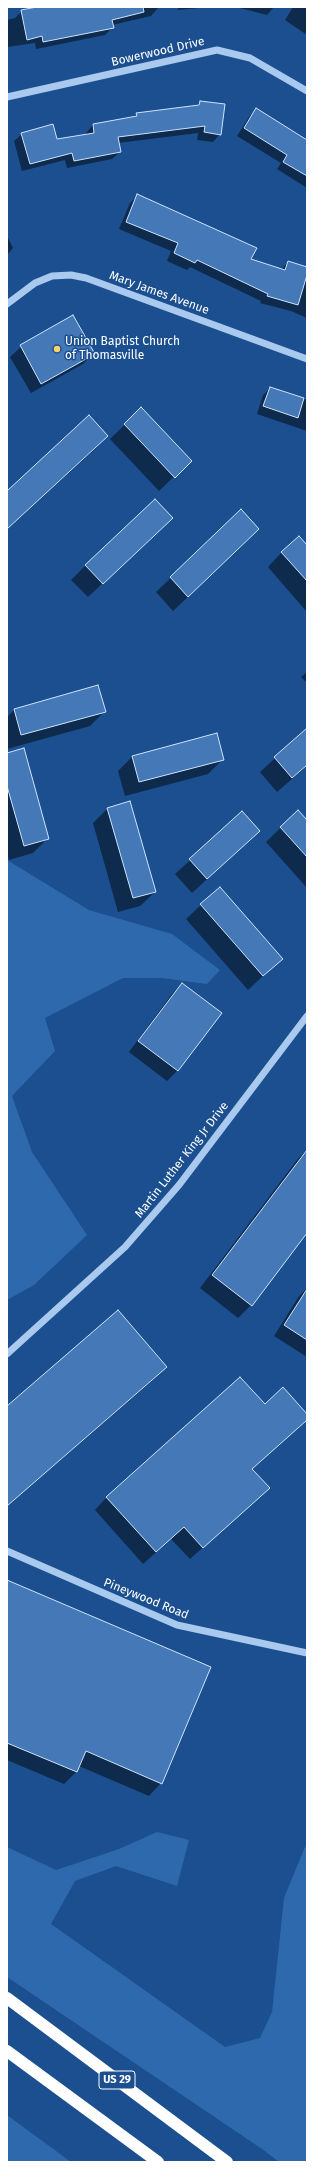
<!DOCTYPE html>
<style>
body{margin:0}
#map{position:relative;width:314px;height:2169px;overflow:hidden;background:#1b4f8f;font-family:"Fira Sans",sans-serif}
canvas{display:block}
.frame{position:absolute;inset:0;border:8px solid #fff;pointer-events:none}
</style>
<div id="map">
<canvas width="314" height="2169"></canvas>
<div class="frame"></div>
</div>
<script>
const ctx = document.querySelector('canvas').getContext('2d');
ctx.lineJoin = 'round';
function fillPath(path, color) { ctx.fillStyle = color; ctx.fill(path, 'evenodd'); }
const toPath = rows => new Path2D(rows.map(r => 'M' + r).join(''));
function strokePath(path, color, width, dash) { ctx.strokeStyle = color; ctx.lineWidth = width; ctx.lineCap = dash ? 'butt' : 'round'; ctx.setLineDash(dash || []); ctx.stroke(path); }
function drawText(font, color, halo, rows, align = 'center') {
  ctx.font = font + ' "Fira Sans",sans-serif'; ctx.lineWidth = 3; ctx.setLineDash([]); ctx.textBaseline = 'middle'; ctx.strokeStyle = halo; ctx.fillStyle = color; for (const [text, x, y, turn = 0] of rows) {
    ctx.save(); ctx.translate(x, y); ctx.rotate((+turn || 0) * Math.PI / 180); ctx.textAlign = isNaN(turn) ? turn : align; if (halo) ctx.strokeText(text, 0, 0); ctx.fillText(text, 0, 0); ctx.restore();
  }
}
fillPath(toPath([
 [7,860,89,910,172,934,220,970,207,984,162,978,123,978,45,1018,55,1051,12,1096,32,1152,87,1235,34,1285,7,1300],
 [157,1832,189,1840,177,1886,116,1866,75,1881,51,1924,225,2047,260,2038,272,2012,284,1898,307,1842,307,2162,279,2162,262,2149,7,1977,7,1847,56,1870,119,1849],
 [7,2115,71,2162,7,2162]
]), '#2e69ad');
fillPath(toPath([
 [32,7,158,7,158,8,151,16,112,25,113,27,105,35,36,49,35,43,7,47,7,20,15,18,22,11],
 [178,7,208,7,178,10],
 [236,7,274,7,267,15],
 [293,7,307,7,307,35,285,20],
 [200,102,220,134,213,142,197,140,198,133,118,143,120,152,112,159,67,168,65,160,22,171,14,141,22,134,57,141,86,135,86,133,93,125,133,118,137,114,195,107],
 [256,110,307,140,307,188,277,169,281,163,237,136,249,117],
 [137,196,250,260,281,270,288,262,307,268,305,277,307,277,307,318,291,311,260,303,261,301,190,267,187,270,167,261,171,251,119,229,130,203],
 [7,236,13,248,7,255],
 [72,316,93,354,83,364,31,393,10,357,21,347],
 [270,388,307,400,307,431,257,414,263,395],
 [141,409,190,461,159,491,110,439],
 [107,436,93,451,7,529,7,492],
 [241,511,244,544,173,611,156,592],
 [157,532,88,597,71,580,86,565],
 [307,546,307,612,268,567,282,552],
 [307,672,307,683,301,677],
 [14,710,104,712,90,726,7,749,7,717],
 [307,729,307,766,277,792,260,772],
 [7,754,48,838,33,853,9,860,7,852],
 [132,757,223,759,208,774,125,796,118,771],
 [107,809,155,892,140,906,118,912,93,823],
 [298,811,307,821,307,888,266,842],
 [242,813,244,845,192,893,175,874],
 [201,905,281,959,248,990,186,919],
 [182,984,221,1013,177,1071,167,1081,129,1052,172,994],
 [307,1150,307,1231,251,1305,238,1318,200,1288,297,1160],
 [307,1288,307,1357,274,1336,299,1296],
 [166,1367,153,1380,7,1506,7,1407],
 [265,1406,307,1416,307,1418,252,1469,256,1500,190,1559,171,1539,143,1564,95,1510,107,1497],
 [7,1581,161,1783,149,1796,79,1766,76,1772,64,1784,7,1760]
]), '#0007');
const building = toPath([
 [37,7,143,7,144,12,112,20,114,28,43,42,42,36,27,40,21,10,37,7],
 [200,101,225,104,221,135,204,132,205,126,118,137,121,152,74,161,72,153,30,164,21,133,53,124,57,139,94,133,93,124,137,116,136,113,199,105,200,101],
 [256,108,307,140,307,176,283,162,287,155,244,128,256,108],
 [137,194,257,248,251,259,285,270,288,261,307,267,307,275,298,305,267,296,268,294,197,260,195,263,174,253,178,243,126,222,137,194],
 [73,315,95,354,41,384,20,345,73,315],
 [270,387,304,398,298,418,263,406,270,387],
 [141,407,192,461,175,478,124,424,141,407],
 [89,415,108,436,7,529,7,491,89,415],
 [155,499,173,518,103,584,85,565,155,499],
 [241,509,259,529,188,597,170,577,241,509],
 [299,536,307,545,307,581,281,552,299,536],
 [98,685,106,712,21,735,14,709,98,685],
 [307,728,307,765,292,778,274,757,307,728],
 [217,733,224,760,139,782,132,756,217,733],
 [24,748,49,839,24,846,7,786,7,753,24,748],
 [130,801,156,892,133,898,107,808,130,801],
 [298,810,307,820,307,857,280,827,298,810],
 [242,811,260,831,207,879,189,859,242,811],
 [220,887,283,959,263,976,200,904,220,887],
 [182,983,222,1013,178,1071,138,1041,182,983],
 [307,1150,307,1233,252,1306,212,1275,307,1150],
 [307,1289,307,1340,284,1325,307,1289],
 [118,1310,167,1367,7,1506,7,1406,118,1310],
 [240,1377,265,1404,283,1387,307,1414,307,1420,252,1469,270,1488,203,1548,184,1527,156,1552,106,1497,240,1377],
 [7,1580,211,1667,162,1784,86,1751,77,1772,7,1743,7,1580]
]);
fillPath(building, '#4478b7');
strokePath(building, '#cfe3fa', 1);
strokePath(toPath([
 [7,97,217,50,250,58,307,91],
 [7,304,35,283,52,276,71,275,86,278,307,359],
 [7,1354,125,1247,179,1185,307,1016],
 [7,1551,177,1625,307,1653]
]), '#a9c9ee', 7);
strokePath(toPath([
 [7,1998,227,2162],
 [7,2051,158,2162]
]), '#fff', 12);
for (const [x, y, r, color] of [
 [57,349,4,"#ffd166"]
]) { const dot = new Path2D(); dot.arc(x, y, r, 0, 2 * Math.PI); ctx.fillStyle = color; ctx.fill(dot); strokePath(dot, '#1b4f8f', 1.5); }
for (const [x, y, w] of [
 [117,2080,36]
]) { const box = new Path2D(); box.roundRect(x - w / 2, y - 9, w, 18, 3); ctx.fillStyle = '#1b4f8f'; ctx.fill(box); strokePath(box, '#fff', 1); }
drawText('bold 11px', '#fff', null, [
 ["US 29",117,2080]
]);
drawText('12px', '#fff', '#1b4f8f', [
 ["Bowerwood Drive",158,52,-13],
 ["Mary James Avenue",159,293,20],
 ["Martin Luther King Jr Drive",182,1160,-52],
 ["Pineywood Road",146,1599,22]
]);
drawText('12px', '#fff', '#1b4f8f', [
 ["Union Baptist Church",65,342],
 ["of Thomasville",65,356]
], 'left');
</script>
